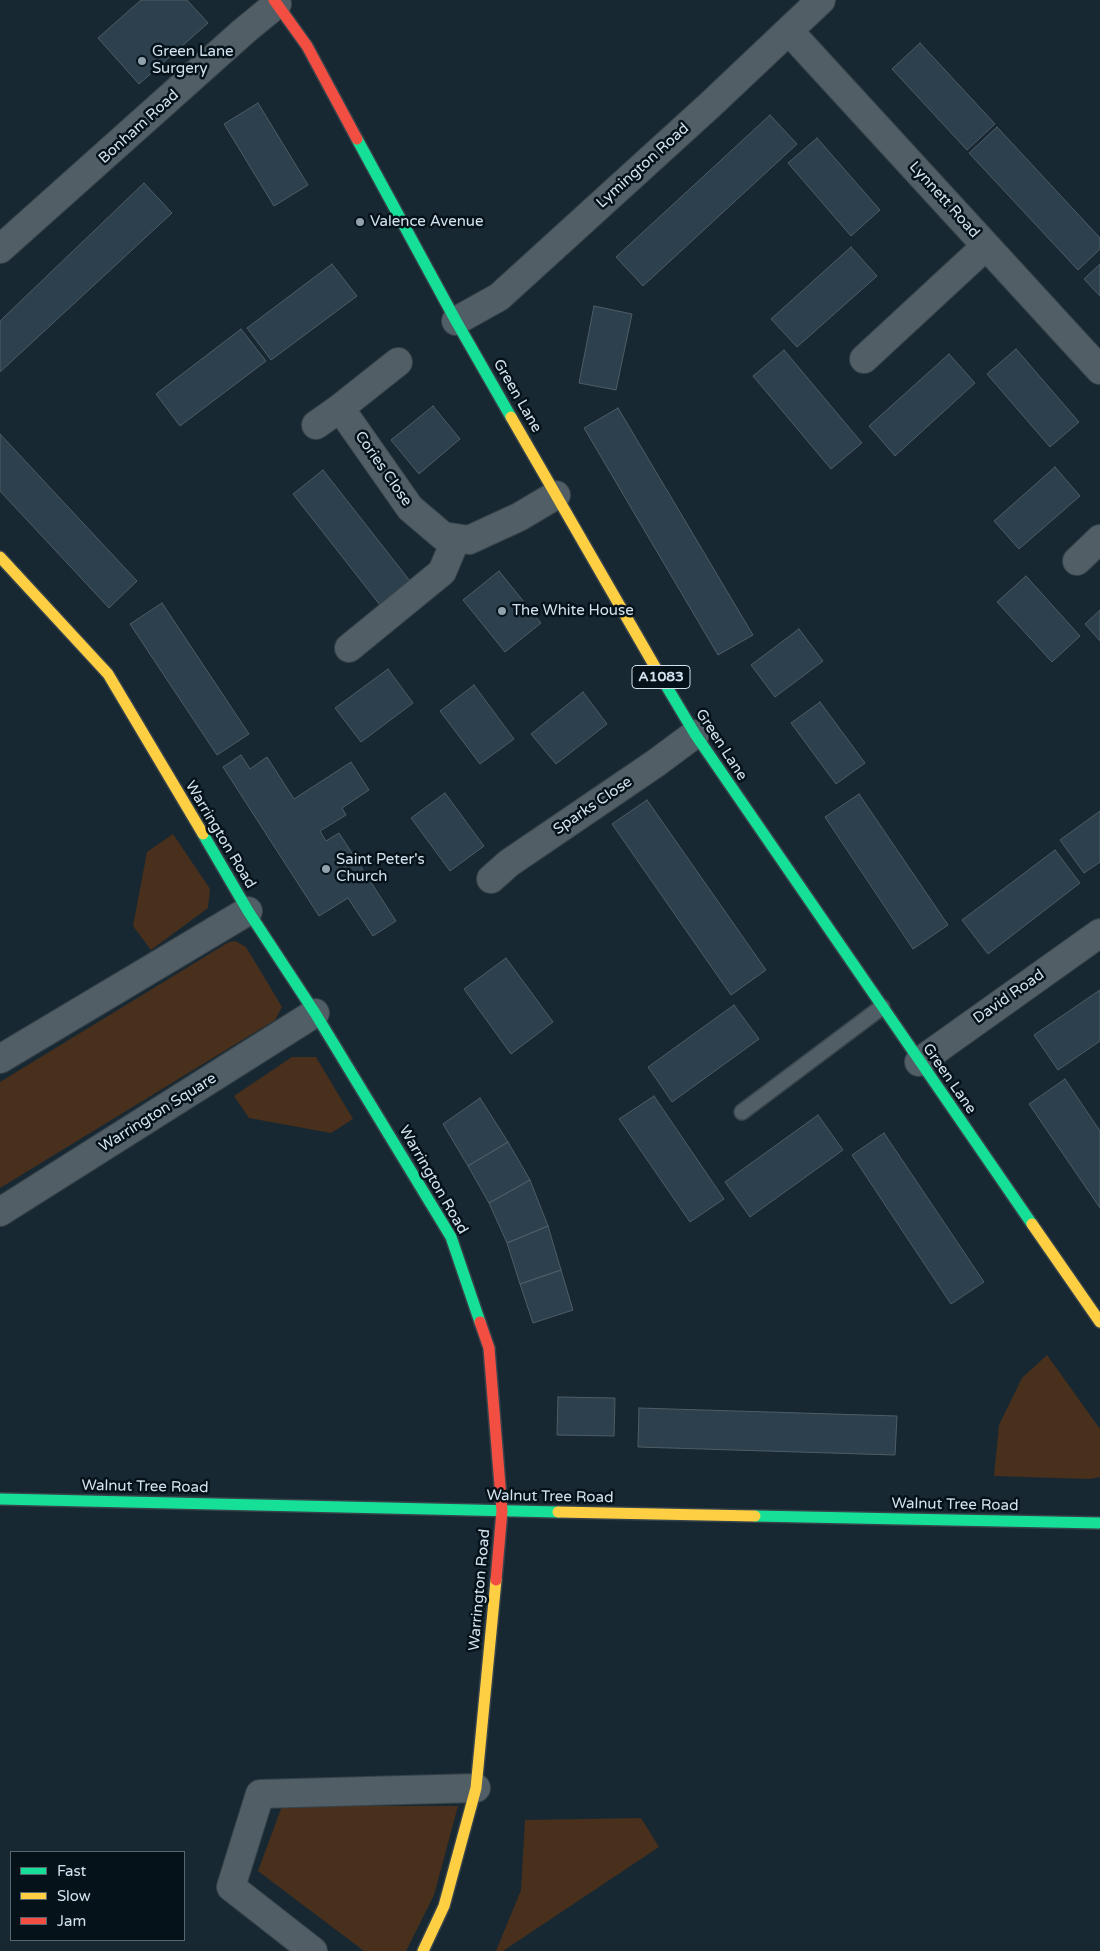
<!DOCTYPE html>
<style>
body{margin:0}
#map{position:relative;width:1100px;height:1951px;overflow:hidden;background:#182832;font-family:"Varela Round",sans-serif}
canvas{display:block}
.legend{position:absolute;left:10px;top:1851px;width:175px;height:90px;box-sizing:border-box;background:#06121a;border:1px solid #58666f;margin:0;padding:6px 9px;list-style:none;font-size:15px;color:#d2e3ef}
.legend li{display:flex;align-items:center;gap:10px;height:25px}
.legend b{width:25px;border:1px solid #58666f}
</style>
<div id="map">
<canvas width="1100" height="1951"></canvas>
<ul class="legend">
<li><b style="height:6px;background:#16e098"></b>Fast</li>
<li><b style="height:6px;background:#ffcf43"></b>Slow</li>
<li><b style="height:6px;background:#f24e42"></b>Jam</li>
</ul>
</div>
<script>
const ctx = document.querySelector('canvas').getContext('2d');
ctx.lineJoin = 'round';
function fillPath(path, color) { ctx.fillStyle = color; ctx.fill(path, 'evenodd'); }
const toPath = rows => new Path2D(rows.map(r => 'M' + r).join(''));
function strokePath(path, color, width, dash) { ctx.strokeStyle = color; ctx.lineWidth = width; ctx.lineCap = dash ? 'butt' : 'round'; ctx.setLineDash(dash || []); ctx.stroke(path); }
function drawText(font, color, halo, rows, align = 'center') {
  ctx.font = font + ' "Varela Round",sans-serif'; ctx.lineWidth = 5; ctx.setLineDash([]); ctx.textBaseline = 'middle'; ctx.strokeStyle = halo; ctx.fillStyle = color; for (const [text, x, y, turn = 0] of rows) {
    ctx.save(); ctx.translate(x, y); ctx.rotate((+turn || 0) * Math.PI / 180); ctx.textAlign = isNaN(turn) ? turn : align; if (halo) ctx.strokeText(text, 0, 0); ctx.fillText(text, 0, 0); ctx.restore();
  }
}
fillPath(toPath([
 [173,834,210,889,208,908,151,950,133,926,147,852],
 [235,941,246,947,282,1007,275,1020,0,1188,0,1082,229,942],
 [292,1057,316,1057,353,1119,331,1133,249,1118,234,1096],
 [1047,1355,1100,1429,1100,1477,1090,1479,994,1476,999,1425,1022,1378],
 [282,1806,458,1806,434,1895,406,1951,364,1951,258,1871],
 [641,1818,659,1847,503,1951,496,1951,521,1890,525,1820]
]), '#48301c');
const building = toPath([
 [141,0,187,0,208,23,139,84,98,38,141,0],
 [920,43,995,124,967,150,892,69,920,43],
 [258,103,308,185,274,206,224,124,258,103],
 [770,115,797,144,643,286,616,257,770,115],
 [997,127,1100,238,1100,249,1078,270,969,153,997,127],
 [817,138,880,210,851,236,788,163,817,138],
 [144,183,172,213,0,372,0,321,144,183],
 [851,247,877,276,797,347,771,319,851,247],
 [332,264,357,296,271,360,247,328,332,264],
 [1100,264,1100,296,1084,279,1100,264],
 [594,306,632,314,616,390,579,383,594,306],
 [241,329,266,361,180,426,156,394,241,329],
 [1016,349,1079,422,1050,447,987,374,1016,349],
 [784,350,862,443,831,469,753,376,784,350],
 [949,354,975,383,895,456,869,426,949,354],
 [433,406,460,439,419,474,391,440,433,406],
 [618,408,753,635,718,655,584,428,618,408],
 [0,434,137,581,109,608,0,491,0,434],
 [1055,467,1080,496,1019,549,994,521,1055,467],
 [323,470,410,581,380,605,293,494,323,470],
 [499,571,541,623,505,652,463,600,499,571],
 [1026,576,1080,636,1052,662,997,602,1026,576],
 [162,603,249,734,217,755,130,624,162,603],
 [1100,610,1100,641,1085,624,1100,610],
 [799,629,823,661,775,697,751,665,799,629],
 [388,669,413,703,361,742,335,708,388,669],
 [474,685,514,739,480,764,440,711,474,685],
 [583,692,607,724,556,764,531,734,583,692],
 [820,702,865,763,836,784,791,723,820,702],
 [241,755,250,769,267,757,294,799,351,762,369,790,342,808,346,815,320,831,326,841,339,833,396,921,373,936,348,898,319,916,223,767,241,755],
 [445,793,484,846,450,871,411,818,445,793],
 [859,794,948,925,913,949,825,817,859,794],
 [647,800,766,970,731,995,612,824,647,800],
 [1100,811,1100,862,1084,873,1060,840,1100,811],
 [1055,850,1080,883,988,954,962,920,1055,850],
 [506,958,553,1022,511,1054,464,989,506,958],
 [1100,990,1100,1041,1058,1070,1034,1035,1100,990],
 [734,1005,759,1039,672,1102,648,1067,734,1005],
 [1065,1079,1100,1131,1100,1208,1029,1104,1065,1079],
 [654,1096,724,1199,690,1222,619,1119,654,1096],
 [480,1098,508,1142,468,1166,443,1124,480,1098],
 [818,1115,843,1150,750,1217,725,1182,818,1115],
 [884,1133,984,1282,951,1304,852,1155,884,1133],
 [508,1142,530,1180,489,1203,468,1166,508,1142],
 [530,1180,548,1226,507,1243,489,1203,530,1180],
 [548,1226,561,1270,520,1284,507,1243,548,1226],
 [561,1270,573,1310,533,1323,520,1284,561,1270],
 [558,1397,615,1398,614,1436,557,1435,558,1397],
 [639,1408,897,1416,895,1455,638,1447,639,1408]
]);
fillPath(building, '#2c414d');
strokePath(building, '#4f5c65', 1);
const lane = toPath([
 [742,1112,882,1007]
]);
const street = toPath([
 [789,31,1100,370],
 [0,249,244,31,277,4],
 [456,321,499,297,710,105,821,0],
 [864,359,986,246],
 [398,362,340,408,410,508,443,536,469,540,519,517,556,495],
 [316,425,340,408],
 [1077,561,1100,539],
 [349,648,442,572,456,539],
 [491,879,509,863,656,763,695,734],
 [0,1059,248,911],
 [919,1062,1100,933],
 [0,1212,315,1013],
 [313,1951,231,1887,260,1794,476,1788]
]);
const fast = toPath([
 [357,139,456,321,511,417],
 [658,672,695,734,1032,1224],
 [203,834,248,911,315,1013,451,1237,480,1322],
 [0,1499,558,1512],
 [755,1516,1100,1523]
]);
const slow = toPath([
 [511,417,658,672],
 [0,557,108,674,203,834],
 [1032,1224,1100,1322],
 [558,1512,755,1516],
 [423,1951,444,1906,476,1788,496,1580]
]);
const jam = toPath([
 [274,0,307,46,357,139],
 [480,1322,489,1348,502,1511,496,1580]
]);
strokePath(lane, '#37434b', 18);
strokePath(street, '#37434b', 30);
strokePath(fast, '#37434b', 14);
strokePath(slow, '#37434b', 14);
strokePath(jam, '#37434b', 14);
strokePath(lane, '#515e65', 15);
strokePath(street, '#515e65', 28);
strokePath(fast, '#16e098', 11);
strokePath(slow, '#ffcf43', 11);
strokePath(jam, '#f24e42', 11);
for (const [x, y, r, color] of [
 [142,61,5,"#91a2ad"],
 [360,222,5,"#91a2ad"],
 [502,611,5,"#91a2ad"],
 [326,869,5,"#91a2ad"]
]) { const dot = new Path2D(); dot.arc(x, y, r, 0, 2 * Math.PI); ctx.fillStyle = color; ctx.fill(dot); strokePath(dot, '#06121a', 2); }
for (const [x, y, w] of [
 [661,677,58]
]) { const box = new Path2D(); box.roundRect(x - w / 2, y - 11.5, w, 23, 4); ctx.fillStyle = '#06121a'; ctx.fill(box); strokePath(box, '#d2e3ef', 1); }
drawText('bold 14px', '#d2e3ef', null, [
 ["A1083",661,677]
]);
drawText('15px', '#d2e3ef', '#06121a', [
 ["Green Lane",152,52],
 ["Surgery",152,69],
 ["Valence Avenue",370,222],
 ["The White House",512,611],
 ["Saint Peter's",336,860],
 ["Church",336,877]
], 'left');
drawText('15px', '#d2e3ef', '#06121a', [
 ["Bonham Road",139,127,-42],
 ["Lymington Road",643,166,-42],
 ["Lynnett Road",944,200,48],
 ["Green Lane",517,396,60],
 ["Cories Close",383,469,55],
 ["Green Lane",721,745,57],
 ["Sparks Close",593,806,-34],
 ["Warrington Road",220,835,59],
 ["David Road",1009,997,-35],
 ["Green Lane",949,1079,55],
 ["Warrington Square",158,1113,-32],
 ["Warrington Road",433,1180,60],
 ["Walnut Tree Road",145,1487,1],
 ["Walnut Tree Road",550,1497,1],
 ["Walnut Tree Road",955,1505,1],
 ["Warrington Road",480,1590,-85]
]);
</script>
